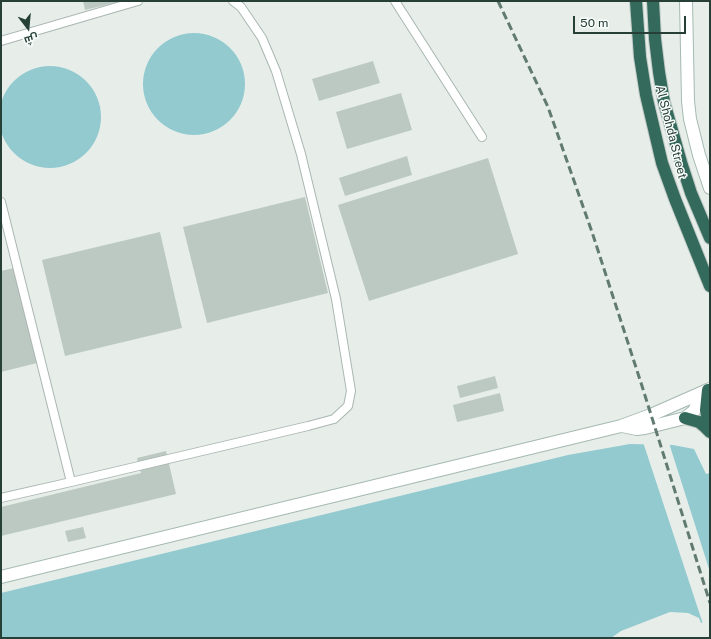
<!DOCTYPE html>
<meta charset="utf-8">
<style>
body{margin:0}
#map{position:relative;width:711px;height:639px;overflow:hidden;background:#e7eeea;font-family:"Public Sans",Cairo,sans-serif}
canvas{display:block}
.frame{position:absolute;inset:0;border:2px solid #264037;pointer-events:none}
.north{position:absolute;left:8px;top:8px;width:40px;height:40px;-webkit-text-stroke:3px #f7fbf9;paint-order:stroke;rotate:164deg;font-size:11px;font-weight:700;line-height:16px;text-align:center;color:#264037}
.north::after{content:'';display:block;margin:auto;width:14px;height:18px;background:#264037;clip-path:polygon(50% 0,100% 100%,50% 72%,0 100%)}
.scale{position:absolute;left:573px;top:16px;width:113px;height:18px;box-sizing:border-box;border:2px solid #264037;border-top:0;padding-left:5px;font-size:12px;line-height:14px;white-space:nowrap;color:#264037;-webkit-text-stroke:3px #f7fbf9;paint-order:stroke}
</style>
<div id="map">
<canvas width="711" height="639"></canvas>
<div class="frame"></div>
<div class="north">ش</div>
<div class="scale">50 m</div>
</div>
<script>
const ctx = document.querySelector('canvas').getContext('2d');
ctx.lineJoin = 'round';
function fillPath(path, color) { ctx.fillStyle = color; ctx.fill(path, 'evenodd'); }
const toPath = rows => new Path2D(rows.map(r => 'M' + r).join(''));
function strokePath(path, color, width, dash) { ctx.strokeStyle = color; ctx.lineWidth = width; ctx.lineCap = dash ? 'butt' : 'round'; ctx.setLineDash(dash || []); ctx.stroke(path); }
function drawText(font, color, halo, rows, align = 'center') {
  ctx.font = font + ' "Public Sans",sans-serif'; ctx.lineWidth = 3; ctx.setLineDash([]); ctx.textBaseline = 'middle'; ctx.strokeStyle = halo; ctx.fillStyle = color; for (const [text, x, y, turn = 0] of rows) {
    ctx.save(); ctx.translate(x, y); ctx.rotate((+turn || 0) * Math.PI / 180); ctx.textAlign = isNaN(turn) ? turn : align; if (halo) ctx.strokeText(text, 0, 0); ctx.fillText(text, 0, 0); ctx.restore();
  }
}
fillPath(toPath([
 '143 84a51 51 0 1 1 102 0a51 51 0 1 1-102 0Z',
 '-1 117a51 51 0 1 1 102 0a51 51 0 1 1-102 0Z',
 [630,444,673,445,694,449,706,474,710,473,710,620,701,623,699,618,688,613,670,612,621,631,611,638,1,638,1,593,568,455]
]), '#93cacf');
fillPath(toPath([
 [643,442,669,443,710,572,710,622,703,624]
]), '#e7eeea');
fillPath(toPath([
 [83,1,118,1,118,2,85,10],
 [373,61,380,83,319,101,312,79],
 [401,93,412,130,347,149,336,112],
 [407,156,412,175,345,196,339,178],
 [488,158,518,254,369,301,338,205],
 [305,197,328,293,207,323,183,227],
 [160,232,182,328,65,356,42,260],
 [14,268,37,363,1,372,1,271],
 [495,376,498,388,460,398,457,386],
 [500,393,504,411,457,422,453,405],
 [166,451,176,494,1,536,1,507,141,473,137,458],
 [83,527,86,538,68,542,65,531]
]), '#bcc9c3');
const lane = toPath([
 [395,1,482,137],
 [1,41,138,1],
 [1,202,71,482],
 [1,498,71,482,308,426,334,419,348,406,351,391,336,299,301,154,276,71,262,38,241,7,233,1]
]);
const secondary = toPath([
 [686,1,688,101,690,119,699,155,710,188],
 [622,426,637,429,645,428,685,418,694,411,699,400,700,394],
 [1,577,621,426,651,415,710,389]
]);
const highway = toPath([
 [636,1,640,57,646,95,662,163,675,199,710,286],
 [653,1,655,39,659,72,664,102,681,162,691,193,710,238],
 [708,390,706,410,708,420,710,428],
 [685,418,699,422,705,427,710,432]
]);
strokePath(lane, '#a9b6b1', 10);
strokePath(secondary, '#a5b9b1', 14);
strokePath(highway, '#c2cac7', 14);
strokePath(lane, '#fff', 8);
strokePath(secondary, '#fff', 12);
strokePath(highway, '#336a5b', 12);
strokePath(toPath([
 [498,1,548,107,592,232,642,386,710,603]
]), '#617b72', 3, [8, 4]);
drawText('12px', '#264037', '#f7fbf9', [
 ["Al Shohda Street",671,132,76]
]);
</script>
